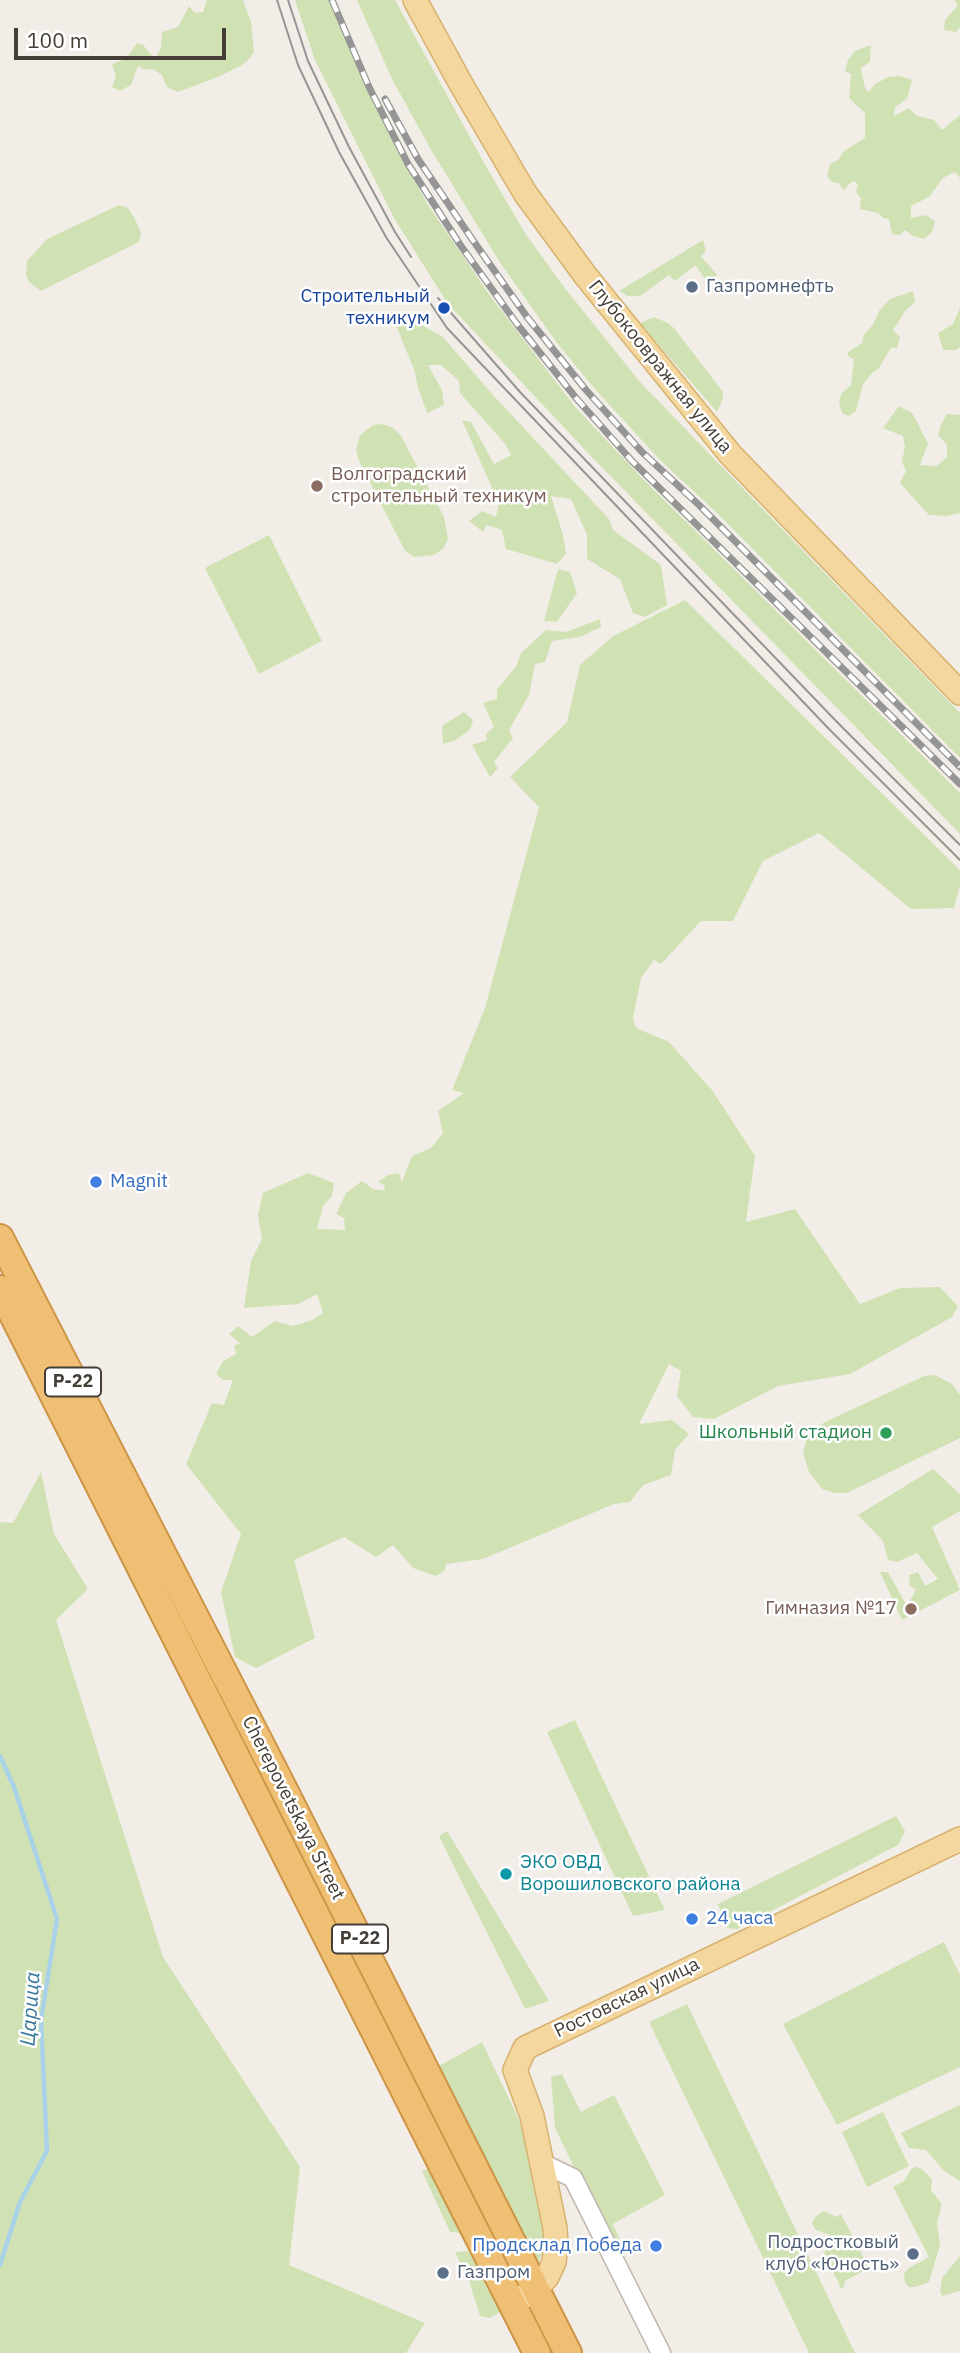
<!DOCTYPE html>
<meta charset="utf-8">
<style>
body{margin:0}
#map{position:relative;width:960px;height:2353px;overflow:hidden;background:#f2eee7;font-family:"IBM Plex Sans",sans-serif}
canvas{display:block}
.scale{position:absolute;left:14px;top:28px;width:212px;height:32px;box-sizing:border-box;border:4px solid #443e37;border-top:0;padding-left:9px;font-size:21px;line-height:24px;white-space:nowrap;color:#443e37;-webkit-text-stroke:5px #fff;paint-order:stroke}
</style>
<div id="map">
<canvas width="960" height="2353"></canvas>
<div class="scale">100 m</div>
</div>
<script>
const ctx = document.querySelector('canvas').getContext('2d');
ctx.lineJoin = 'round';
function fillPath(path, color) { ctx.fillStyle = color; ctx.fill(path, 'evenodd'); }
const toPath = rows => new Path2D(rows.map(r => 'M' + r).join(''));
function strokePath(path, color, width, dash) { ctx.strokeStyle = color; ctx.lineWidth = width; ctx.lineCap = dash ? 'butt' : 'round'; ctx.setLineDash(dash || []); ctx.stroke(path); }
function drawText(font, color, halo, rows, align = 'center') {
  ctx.font = font + ' "IBM Plex Sans",sans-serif'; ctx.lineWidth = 5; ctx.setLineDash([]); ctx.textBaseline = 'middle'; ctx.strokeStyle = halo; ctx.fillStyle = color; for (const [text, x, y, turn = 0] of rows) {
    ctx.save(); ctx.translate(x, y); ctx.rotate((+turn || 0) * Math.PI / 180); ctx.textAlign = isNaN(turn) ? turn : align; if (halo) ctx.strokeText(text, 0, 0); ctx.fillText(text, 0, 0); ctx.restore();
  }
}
fillPath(toPath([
 [207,0,243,0,251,22,254,52,249,59,241,66,215,78,178,92,167,87,162,75,153,69,145,70,138,66,131,85,120,91,112,87,116,77,112,64,126,59,137,43,143,45,155,59,161,48,162,32,178,27,189,6,195,13,203,12],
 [295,0,329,0,374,104,428,205,491,297,576,408,643,479,960,793,960,834,588,453,448,304,394,218,315,60],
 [357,0,395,0,484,163,525,233,564,287,640,382,960,713,960,758,717,513,660,460,594,388,557,343,501,264,430,148,392,79],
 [954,0,960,0,960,27,956,32,944,30,945,20,958,5],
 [871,45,870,62,861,68,865,88,869,92,875,84,888,77,900,76,912,80,907,99,895,107,894,116,909,108,917,116,934,120,942,130,960,115,960,178,955,172,943,178,929,197,911,206,911,218,926,215,935,221,932,232,924,239,913,236,905,230,900,235,892,234,889,219,883,218,878,213,860,209,861,198,856,192,858,184,853,181,843,190,839,183,832,182,827,176,830,164,838,160,844,151,865,138,865,113,849,98,851,74,845,71,848,60,855,51],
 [119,205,128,208,135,219,141,233,139,242,41,291,29,282,26,275,27,261,47,239],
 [703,240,706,251,701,256,717,275,708,283,695,265,675,281,669,275,640,296,628,296,619,291],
 [913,291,915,302,906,310,893,330,900,337,897,348,891,348,879,368,872,373,863,384,856,411,849,416,842,413,839,403,841,394,851,385,854,359,849,357,847,353,862,343,864,334,873,325,879,311,890,299],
 [960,308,960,347,956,350,943,350,938,333,953,324],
 [654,317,668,323,674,328,723,392,723,398,717,412,640,323],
 [414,321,443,337,493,395,609,519,613,530,661,565,667,605,645,617,633,613,620,579,587,559,587,535,571,499,551,496,563,535,566,554,557,564,506,549,502,530,487,525,483,532,469,521,482,511,496,517,501,492,493,490,462,420,471,422,494,464,511,455,506,445,460,393,459,381,441,365,428,365,442,390,444,405,427,413,418,388,415,372,395,323],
 [899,406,912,413,928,443,920,465,937,466,947,457,947,445,938,435,941,425,947,414,960,415,960,513,947,516,929,515,900,483,906,471,902,462,905,446,903,436,883,428],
 [383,424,393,428,401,436,444,517,448,539,443,549,434,555,414,557,405,551,359,461,356,450,360,435,373,425],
 [269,535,322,641,259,674,205,568],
 [558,569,570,572,577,593,557,622,544,621],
 [685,600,960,870,960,886,954,908,911,909,819,833,763,861,733,921,701,921,661,964,654,960,641,978,633,1018,636,1028,669,1042,712,1090,755,1156,746,1222,795,1209,860,1304,900,1288,940,1287,958,1306,952,1317,850,1374,778,1386,714,1419,693,1417,677,1396,681,1371,669,1364,639,1424,672,1420,689,1434,675,1450,671,1475,643,1485,630,1502,614,1504,483,1559,446,1564,445,1570,436,1576,413,1568,393,1545,376,1557,344,1537,294,1560,315,1638,256,1668,235,1657,221,1592,241,1534,186,1464,212,1403,224,1405,233,1380,223,1380,216,1374,223,1361,236,1354,234,1346,240,1343,229,1334,238,1326,252,1337,275,1321,293,1326,312,1320,323,1313,317,1294,298,1304,244,1308,251,1261,262,1239,258,1215,263,1193,308,1173,334,1183,332,1196,323,1206,317,1229,345,1230,344,1218,336,1214,346,1193,362,1181,373,1189,385,1191,384,1185,378,1182,388,1175,399,1173,402,1182,412,1156,431,1148,443,1133,438,1111,464,1093,452,1090,485,1008,539,807,510,777,567,722,580,665,613,636],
 [600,619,601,627,580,637,552,641,545,662,535,664,529,695,509,730,513,738,494,762,498,768,490,777,472,745,487,740,486,734,494,727,483,703,497,699,497,689,516,667,521,653,546,630,566,632],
 [464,712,473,720,470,730,454,741,443,744,442,726],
 [935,1375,952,1384,960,1395,960,1438,847,1493,834,1493,822,1489,809,1472,803,1453,806,1440,814,1429,825,1422,924,1376],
 [933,1469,960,1494,960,1511,932,1527,960,1590,902,1620,880,1572,888,1572,907,1606,916,1590,910,1586,909,1575,918,1572,925,1586,938,1579,917,1553,897,1562,888,1560,883,1541,858,1515],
 [41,1472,54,1534,88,1589,56,1620,163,1957,300,2167,289,2265,425,2323,406,2353,0,2353,0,1522,13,1523],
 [575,1720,665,1910,633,1916,547,1732],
 [896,1816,905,1831,898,1845,737,1929,727,1928,718,1904],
 [447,1831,549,2001,525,2009,439,1836],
 [944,1942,960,1975,960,2067,837,2125,783,2024],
 [687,2004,855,2353,809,2353,649,2022],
 [482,2042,520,2122,530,2154,546,2244,538,2263,439,2066],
 [562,2074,581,2112,614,2095,665,2195,613,2224,626,2254,618,2258,555,2128,551,2077],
 [960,2105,960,2181,944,2171,926,2150,909,2148,901,2133],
 [883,2112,909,2166,867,2187,842,2132],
 [432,2167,462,2233,450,2232,422,2171],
 [916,2167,922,2169,932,2179,931,2190,941,2203,941,2208,937,2223,940,2245,929,2282,915,2287,909,2287,905,2283,904,2273,909,2268,929,2257,893,2187,904,2181,912,2168],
 [824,2211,837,2217,841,2214,869,2268,845,2281,843,2289,840,2288,838,2281,823,2255,831,2242,830,2235,816,2230,812,2224,815,2217],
 [471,2251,501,2312,489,2318,480,2316,469,2281,455,2252],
 [960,2256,960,2291,942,2296,940,2291,942,2278]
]), '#d0e2b4');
strokePath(toPath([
 [0,1756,14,1787,57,1919,41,2020,47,2151,20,2202,0,2265]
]), '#a9d2e9', 4.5);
const minor = toPath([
 [542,2163,573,2178,661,2353]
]);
const major = toPath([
 [415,0,461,84,525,193,585,275,730,454,960,693],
 [523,2297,536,2289,547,2277,554,2262,556,2245,555,2228,532,2116,515,2070,525,2048,960,1839]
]);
const highway = toPath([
 [0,1238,278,1778,568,2353],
 [0,1289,537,2353]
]);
strokePath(minor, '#bfb8ad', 21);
strokePath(major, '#d7b26f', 26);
strokePath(highway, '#cd9445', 30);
strokePath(minor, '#fff', 18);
strokePath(major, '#f4d79e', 23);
strokePath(highway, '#efc074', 26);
strokePath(toPath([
 [277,0,298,65,339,152,386,237,447,328,829,729,960,860],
 [288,0,308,61,349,147,395,232,411,257],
 [438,298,520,392,837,722,960,845]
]), '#959595', 2);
const rail = toPath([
 [332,0,369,87,408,164,461,246,517,324,576,398,632,461,960,784],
 [385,99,418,159,472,239,527,317,586,390,642,452,699,505,960,767]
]);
strokePath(rail, '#959595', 7);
strokePath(rail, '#fff', 4.5, [13]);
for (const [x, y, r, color] of [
 [692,287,7,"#5c6f8a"],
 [444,308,7,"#1a4fb4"],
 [317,486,7,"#8d6e63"],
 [96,1182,7,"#3f7fe0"],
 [886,1433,7,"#2e9e5b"],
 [911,1609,7,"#8d6e63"],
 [506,1874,7,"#0f9aa8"],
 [692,1919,7,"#3f7fe0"],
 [656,2246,7,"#3f7fe0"],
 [913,2254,7,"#5c6f8a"],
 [443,2273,7,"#5c6f8a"]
]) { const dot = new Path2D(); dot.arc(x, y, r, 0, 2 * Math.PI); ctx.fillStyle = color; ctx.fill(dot); strokePath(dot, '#fff', 2.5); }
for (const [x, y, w] of [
 [73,1382,56],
 [360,1939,56]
]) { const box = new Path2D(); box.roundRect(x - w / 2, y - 14.5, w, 29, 5); ctx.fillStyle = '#fff'; ctx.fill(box); strokePath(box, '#443e37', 2); }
drawText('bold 18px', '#443e37', null, [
 ["Р-22",73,1382],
 ["Р-22",360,1939]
]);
drawText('19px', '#4e5e75', '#fff', [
 ["Газпромнефть",706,287],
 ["Подростковый",899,2243,"right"],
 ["клуб «Юность»",899,2265,"right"],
 ["Газпром",457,2273]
], 'left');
drawText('19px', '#164399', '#fff', [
 ["Строительный",430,297],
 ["техникум",430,319]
], 'right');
drawText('19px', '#443e37', '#fff', [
 ["Глубокоовражная улица",660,367,51],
 ["Cherepovetskaya Street",293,1808,63],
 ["Ростовская улица",627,1998,-26]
]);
drawText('19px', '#785e54', '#fff', [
 ["Волгоградский",331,475],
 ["строительный техникум",331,497],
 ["Гимназия №17",897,1609,"right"]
], 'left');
drawText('19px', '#366cbe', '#fff', [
 ["Magnit",110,1182],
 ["24 часа",706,1919],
 ["Продсклад Победа",642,2246,"right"]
], 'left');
drawText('19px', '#27864d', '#fff', [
 ["Школьный стадион",872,1433]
], 'right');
drawText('19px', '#0d838f', '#fff', [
 ["ЭКО ОВД",520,1863],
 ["Ворошиловского района",520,1885]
], 'left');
drawText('italic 21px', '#39799e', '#fff', [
 ["Царица",31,2009,-86]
]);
</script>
